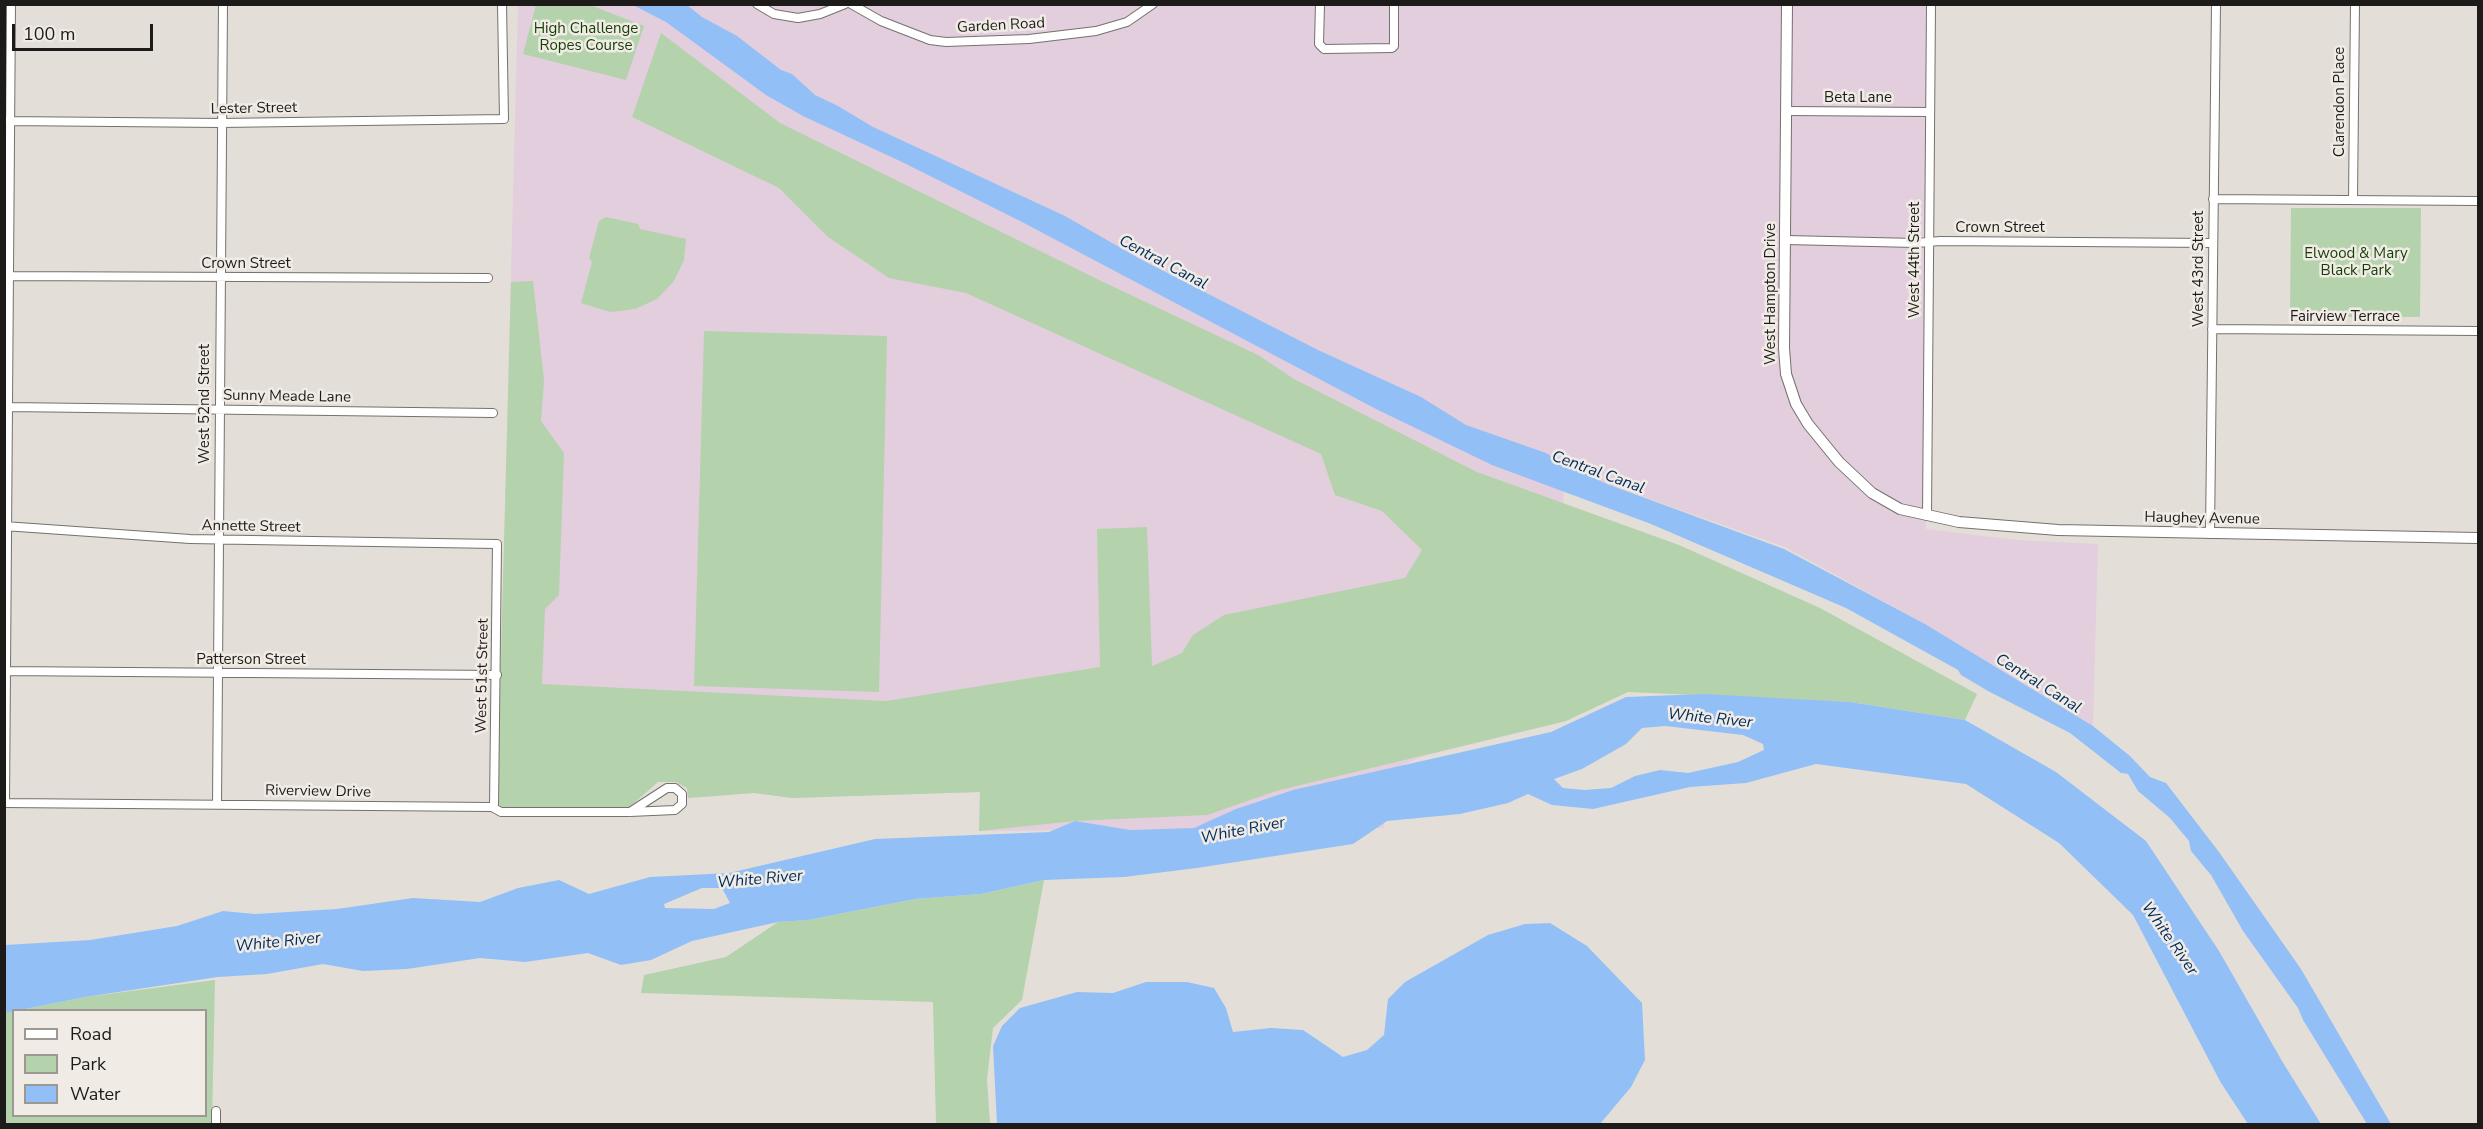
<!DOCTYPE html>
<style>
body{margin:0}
#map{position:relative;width:2483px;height:1129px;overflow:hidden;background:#e3dfd8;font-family:"Nunito Sans",sans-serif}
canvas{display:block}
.frame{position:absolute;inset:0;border:6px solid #1d1b19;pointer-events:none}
.legend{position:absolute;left:12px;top:1009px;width:195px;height:108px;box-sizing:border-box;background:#f0ece5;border:2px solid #9c9893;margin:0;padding:8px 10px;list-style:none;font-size:18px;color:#1d1b19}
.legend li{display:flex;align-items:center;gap:12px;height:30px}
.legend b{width:30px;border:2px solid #9c9893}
.scale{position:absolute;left:12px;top:24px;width:141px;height:27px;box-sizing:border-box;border:3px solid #1d1b19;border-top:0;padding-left:8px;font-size:18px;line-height:21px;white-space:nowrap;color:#1d1b19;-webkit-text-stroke:4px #f0ece5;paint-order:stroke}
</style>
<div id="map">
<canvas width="2483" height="1129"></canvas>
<div class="frame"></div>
<ul class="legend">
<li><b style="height:8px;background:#fff"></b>Road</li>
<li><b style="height:16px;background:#b4d2ac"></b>Park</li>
<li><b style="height:16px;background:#93bff7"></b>Water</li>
</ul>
<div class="scale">100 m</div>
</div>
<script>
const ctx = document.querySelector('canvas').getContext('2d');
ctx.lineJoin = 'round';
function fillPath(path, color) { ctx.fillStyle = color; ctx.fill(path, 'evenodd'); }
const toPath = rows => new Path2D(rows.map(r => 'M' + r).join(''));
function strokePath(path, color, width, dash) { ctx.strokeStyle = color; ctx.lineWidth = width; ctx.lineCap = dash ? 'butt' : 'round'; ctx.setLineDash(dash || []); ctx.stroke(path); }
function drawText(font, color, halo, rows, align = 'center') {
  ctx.font = font + ' "Nunito Sans",sans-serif'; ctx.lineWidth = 5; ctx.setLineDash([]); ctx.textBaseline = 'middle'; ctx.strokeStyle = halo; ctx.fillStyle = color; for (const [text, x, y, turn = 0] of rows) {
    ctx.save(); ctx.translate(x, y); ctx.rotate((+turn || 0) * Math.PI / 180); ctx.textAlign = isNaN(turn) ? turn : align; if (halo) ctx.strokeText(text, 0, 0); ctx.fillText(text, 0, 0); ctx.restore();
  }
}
fillPath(toPath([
 [518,5,1928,5,1926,529,2017,540,2098,544,2093,726,1925,624,1785,547,1607,484,1563,464,1566,721,1424,756,1384,773,1384,828,979,831,980,792,792,798,754,793,688,798,687,788,676,782,658,782,626,810,497,807]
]), '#e3cedd');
fillPath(toPath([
 [536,5,590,5,644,26,626,80,523,54],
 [661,33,780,123,1099,280,1258,355,1294,379,1477,472,1679,545,1820,608,1977,694,1965,720,1850,702,1628,692,1566,721,1276,791,1207,815,1075,821,979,831,980,792,792,798,754,793,688,798,687,788,676,782,658,782,626,810,497,807,511,282,533,281,544,380,541,421,564,453,559,595,545,609,542,684,886,701,1100,667,1097,529,1147,527,1152,666,1182,653,1193,635,1224,615,1405,578,1422,550,1382,511,1335,495,1321,454,966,293,889,278,828,237,779,188,632,117],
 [2291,208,2421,208,2420,317,2290,317],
 [606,217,638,224,640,229,686,239,684,260,674,281,657,299,635,309,610,312,581,303,592,262,589,258,599,221],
 [704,331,887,336,879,692,694,686],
 [1044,880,1022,1000,993,1028,987,1079,990,1124,936,1124,933,1002,641,993,644,975,726,957,778,922,808,920,915,899,981,894],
 [215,980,212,1124,5,1124,4,1013,13,1011,14,1116,206,1116,206,1010,20,1010,85,997]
]), '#b4d2ac');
fillPath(toPath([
 [633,5,687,5,702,17,737,36,781,70,792,74,815,95,838,106,873,127,1065,216,1140,259,1318,350,1421,397,1466,425,1546,453,1563,464,1607,484,1784,549,1925,624,2093,726,2130,756,2150,777,2166,783,2219,852,2301,969,2391,1124,2367,1124,2303,1020,2298,1008,2243,931,2211,875,2191,851,2189,841,2170,818,2138,791,2128,774,2121,773,2070,733,1988,691,1961,675,1958,670,1846,608,1651,524,1492,465,1376,409,1022,222,902,162,803,116,766,95,666,22],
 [1704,694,1850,702,1965,720,2056,772,2146,841,2219,951,2282,1061,2321,1124,2248,1124,2221,1083,2133,915,2059,843,1966,784,1816,764,1746,783,1690,787,1593,809,1552,805,1528,794,1508,803,1460,814,1387,821,1353,844,1197,868,1124,877,1044,880,981,894,915,899,808,920,778,922,692,941,651,960,621,965,588,953,525,962,480,958,407,969,363,971,323,964,267,974,218,977,85,997,5,1013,5,945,90,940,177,926,223,911,255,914,337,909,413,898,480,902,518,888,559,880,589,894,650,877,729,873,875,839,1049,832,1075,821,1130,830,1194,828,1236,809,1293,790,1551,732,1626,697],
 [1665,726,1743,735,1763,744,1764,750,1738,762,1688,773,1660,770,1635,776,1611,788,1584,790,1563,788,1554,779,1582,769,1626,744,1642,728],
 [702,888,722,888,730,903,714,909,665,908,664,904],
 [1550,923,1587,946,1642,1003,1645,1060,1631,1087,1600,1124,997,1124,993,1046,1002,1026,1020,1008,1077,992,1113,993,1146,982,1187,982,1214,988,1226,1008,1233,1032,1271,1028,1303,1030,1343,1057,1367,1050,1384,1035,1388,999,1405,982,1488,935,1525,924]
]), '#93bff7');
const minor = toPath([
 [757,4,774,14,798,18,820,14,845,4],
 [851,4,881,21,930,40,946,42,1029,39,1096,31,1127,22,1153,4],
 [1320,4,1319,44,1324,49,1392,48,1394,46,1394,4],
 [1787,111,1930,112],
 [7,121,221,123,504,119,502,4],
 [2213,199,2478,201],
 [2353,200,2355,4],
 [1786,240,1916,243,1940,241,2213,243],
 [5,276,488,278],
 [2212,329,2478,331],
 [8,407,493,413],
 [1927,516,1931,4],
 [4,526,190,539,497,544,494,807],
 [2210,534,2216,4],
 [4,671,497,675],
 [4,803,492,807,501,812,630,812,675,810,682,804,682,794,675,788,667,788,630,812],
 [5,803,11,4],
 [217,804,223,4],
 [216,1124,216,1111]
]);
const tertiary = toPath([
 [1787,4,1784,348,1786,374,1796,404,1808,424,1839,462,1872,493,1900,509,1959,522,2058,530,2478,538]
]);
strokePath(minor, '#75716b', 10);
strokePath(tertiary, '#75716b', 12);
strokePath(minor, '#fff', 8);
strokePath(tertiary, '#fff', 10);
drawText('15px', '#1d1b19', '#f0ece5', [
 ["Garden Road",1001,26,-3],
 ["Beta Lane",1858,98],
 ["Clarendon Place",2340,102,-90],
 ["Lester Street",254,109,-1],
 ["Crown Street",2000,228],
 ["West 44th Street",1915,260,-90],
 ["Crown Street",246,264],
 ["West 43rd Street",2199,269,-90],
 ["West Hampton Drive",1771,294,-90],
 ["Fairview Terrace",2345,317],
 ["Sunny Meade Lane",287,397,1],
 ["West 52nd Street",205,404,-90],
 ["Haughey Avenue",2202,519,1],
 ["Annette Street",251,527,1],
 ["Patterson Street",251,660],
 ["West 51st Street",483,676,-89],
 ["Riverview Drive",318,792,1]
]);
drawText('15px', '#133e02', '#f0ece5', [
 ["High Challenge",586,29],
 ["Ropes Course",586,46],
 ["Elwood & Mary",2356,254],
 ["Black Park",2356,271]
]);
drawText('italic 16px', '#002a5b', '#f0ece5', [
 ["Central Canal",1163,263,28],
 ["Central Canal",1598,473,20],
 ["Central Canal",2038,684,32],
 ["White River",1710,719,6],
 ["White River",1243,831,-11],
 ["White River",760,880,-5],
 ["White River",2169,939,55],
 ["White River",278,943,-6]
]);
</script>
